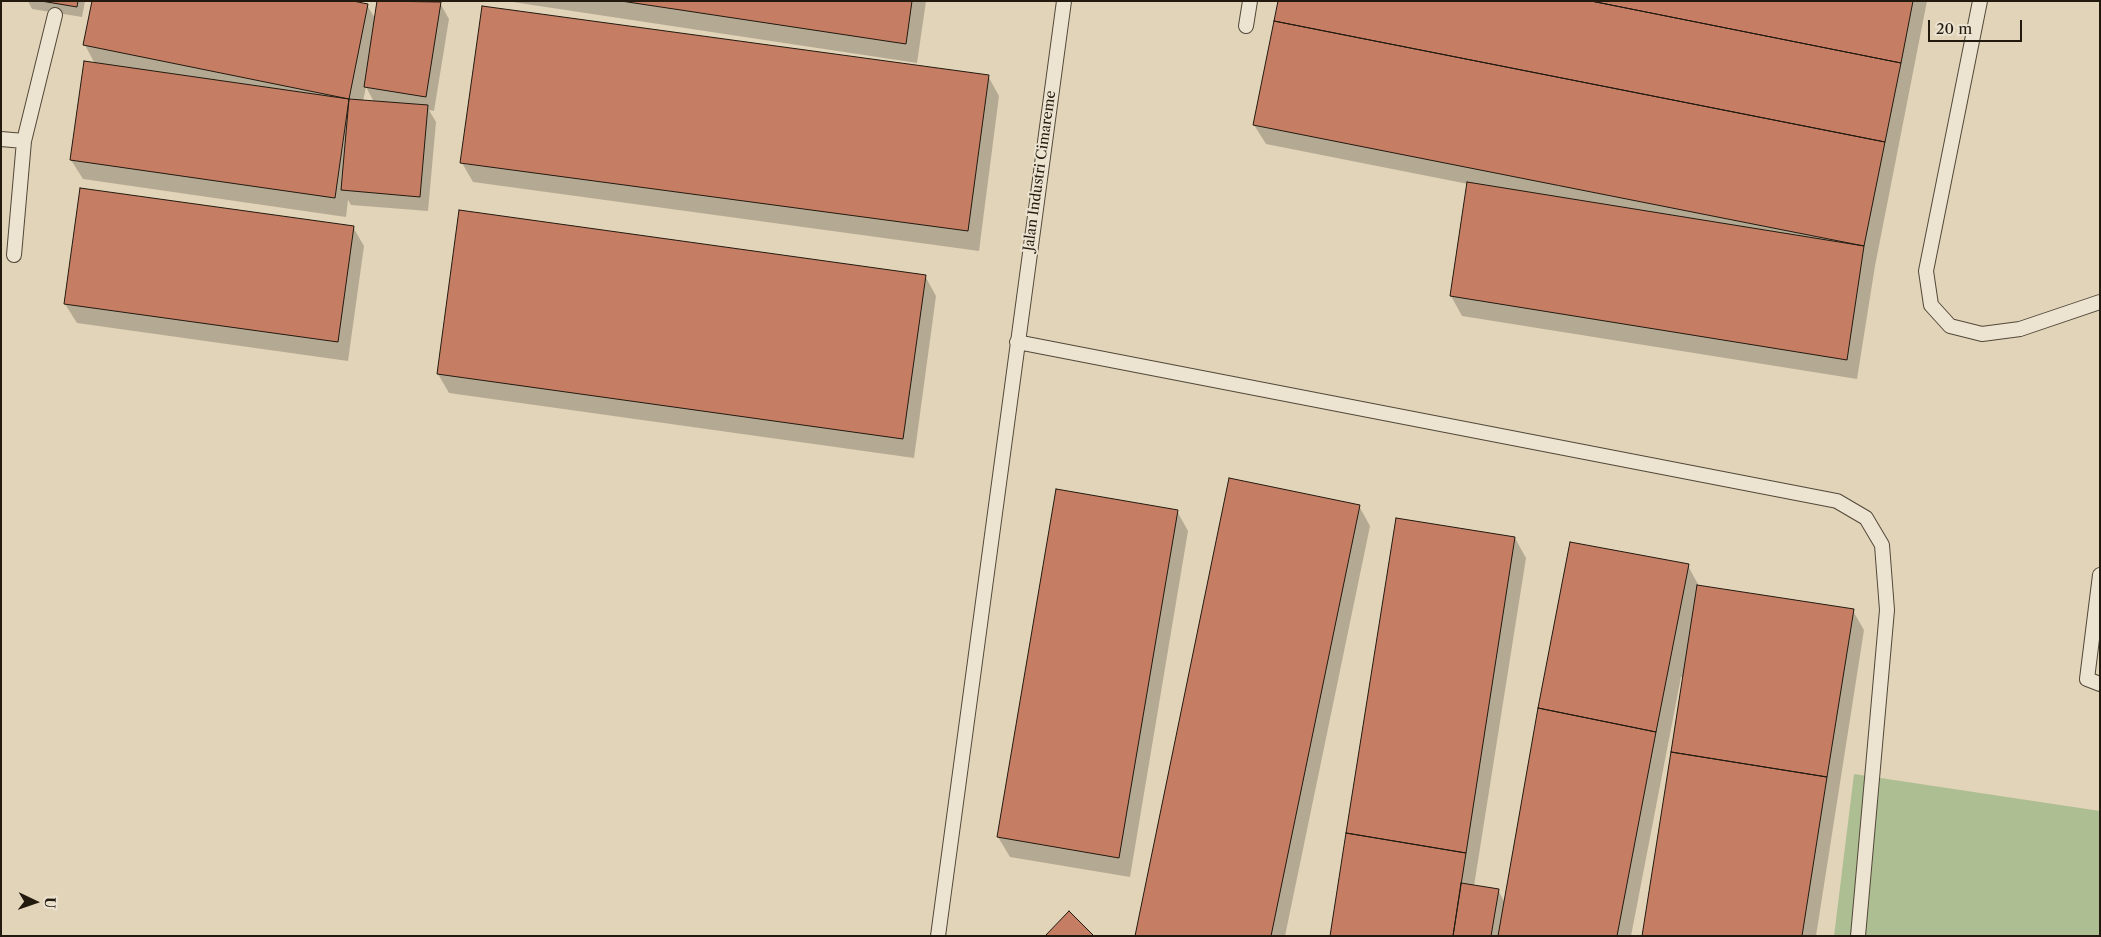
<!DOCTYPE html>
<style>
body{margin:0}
#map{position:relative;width:2101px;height:937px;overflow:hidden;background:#e2d4b8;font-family:"Libre Caslon Text",serif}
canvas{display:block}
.frame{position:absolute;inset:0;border:2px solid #22190f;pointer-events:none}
.north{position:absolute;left:10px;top:877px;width:50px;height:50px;-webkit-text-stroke:4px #ece3d1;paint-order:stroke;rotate:93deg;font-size:14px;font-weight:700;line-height:20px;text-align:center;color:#22190f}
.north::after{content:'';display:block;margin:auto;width:18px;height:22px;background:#22190f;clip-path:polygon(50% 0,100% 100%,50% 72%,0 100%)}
.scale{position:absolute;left:1928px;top:20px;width:94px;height:22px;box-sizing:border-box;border:2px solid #22190f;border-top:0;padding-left:6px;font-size:15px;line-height:18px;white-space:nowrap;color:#22190f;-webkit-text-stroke:4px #ece3d1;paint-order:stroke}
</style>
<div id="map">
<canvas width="2101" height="937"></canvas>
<div class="frame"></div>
<div class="north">U</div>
<div class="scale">20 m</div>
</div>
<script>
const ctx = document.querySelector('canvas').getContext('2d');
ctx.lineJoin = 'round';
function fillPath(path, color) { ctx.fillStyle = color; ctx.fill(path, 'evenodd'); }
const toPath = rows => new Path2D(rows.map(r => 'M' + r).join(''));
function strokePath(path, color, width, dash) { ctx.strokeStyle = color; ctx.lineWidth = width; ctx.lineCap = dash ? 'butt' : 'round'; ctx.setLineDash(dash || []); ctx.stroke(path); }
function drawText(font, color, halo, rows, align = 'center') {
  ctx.font = font + ' "Libre Caslon Text",serif'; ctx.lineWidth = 4; ctx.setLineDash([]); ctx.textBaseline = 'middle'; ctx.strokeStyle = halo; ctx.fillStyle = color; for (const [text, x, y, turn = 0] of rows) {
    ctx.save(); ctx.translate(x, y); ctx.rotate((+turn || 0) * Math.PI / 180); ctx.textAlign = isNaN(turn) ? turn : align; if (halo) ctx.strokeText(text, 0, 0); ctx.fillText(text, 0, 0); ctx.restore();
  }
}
fillPath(toPath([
 [1854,774,2100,811,2100,936,1834,936]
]), '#aebe93');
fillPath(toPath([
 [28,1,85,1,82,17,32,9],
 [379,1,440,3,449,19,434,111,429,110,436,122,428,211,351,205,348,200,346,217,83,179,71,160,95,64,85,45,367,5,376,20],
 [366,87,374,102,363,101],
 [346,93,351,100,348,100],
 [506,1,926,1,917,63],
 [1279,1,1927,1,1875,266,1857,379,1462,316,1451,296,1468,184,1266,144,1254,125],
 [988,76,999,96,979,251,473,182,462,163],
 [353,227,364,246,348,361,77,323,65,304],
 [925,276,936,296,914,458,449,393,438,374],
 [1359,506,1370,526,1285,936,1136,936],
 [1177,511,1188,531,1130,877,1010,857,998,837],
 [1515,538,1526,558,1474,886,1498,890,1505,903,1688,566,1699,586,1853,611,1864,630,1816,936,1643,936,1684,677,1681,677,1631,936,1331,936]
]), '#0003');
const building = toPath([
 [41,1,78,1,77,7,41,1],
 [92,1,353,1,368,4,349,99,83,45,92,1],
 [377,1,441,2,426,97,364,87,377,1],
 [621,1,912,1,906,44,621,1],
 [1278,1,1591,1,1901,63,1885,142,1274,21,1278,1],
 [1591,1,1913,1,1901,63,1591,1],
 [482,6,989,75,968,231,460,163,482,6],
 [1274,21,1885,142,1864,246,1253,125,1274,21],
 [84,61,349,99,335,198,70,160,84,61],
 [349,99,428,105,420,197,341,190,349,99],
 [1467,182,1864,246,1847,360,1450,296,1467,182],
 [80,188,354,226,338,342,64,304,80,188],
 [459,210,926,275,903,439,437,374,459,210],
 [1229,478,1360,505,1271,936,1135,936,1229,478],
 [1056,489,1178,510,1119,858,997,837,1056,489],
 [1396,518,1515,537,1466,853,1346,833,1396,518],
 [1570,542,1689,564,1656,732,1538,708,1570,542],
 [1697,585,1854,609,1827,777,1671,752,1697,585],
 [1538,708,1656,732,1617,936,1498,936,1538,708],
 [1671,752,1827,777,1802,936,1642,936,1671,752],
 [1346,833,1466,853,1453,936,1330,936,1346,833],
 [1461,883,1499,889,1491,936,1453,936,1461,883],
 [1069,911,1094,936,1045,936,1069,911]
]);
fillPath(building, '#c57e64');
strokePath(building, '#22190f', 1);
const lane = toPath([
 [1980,1,1926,271,1931,305,1950,326,1982,334,2020,329,2100,302],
 [1246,26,1250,1],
 [1,139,24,141,55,15],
 [14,255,24,141],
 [1017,342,1837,501,1866,518,1882,545,1887,610,1858,936],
 [2100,575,2087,679,2100,684],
 [938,936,1064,1]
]);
strokePath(lane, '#524839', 16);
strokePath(lane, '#ece3d1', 14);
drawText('14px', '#22190f', '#ece3d1', [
 ["Jalan Industri Cimareme",1040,171,-82]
]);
</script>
